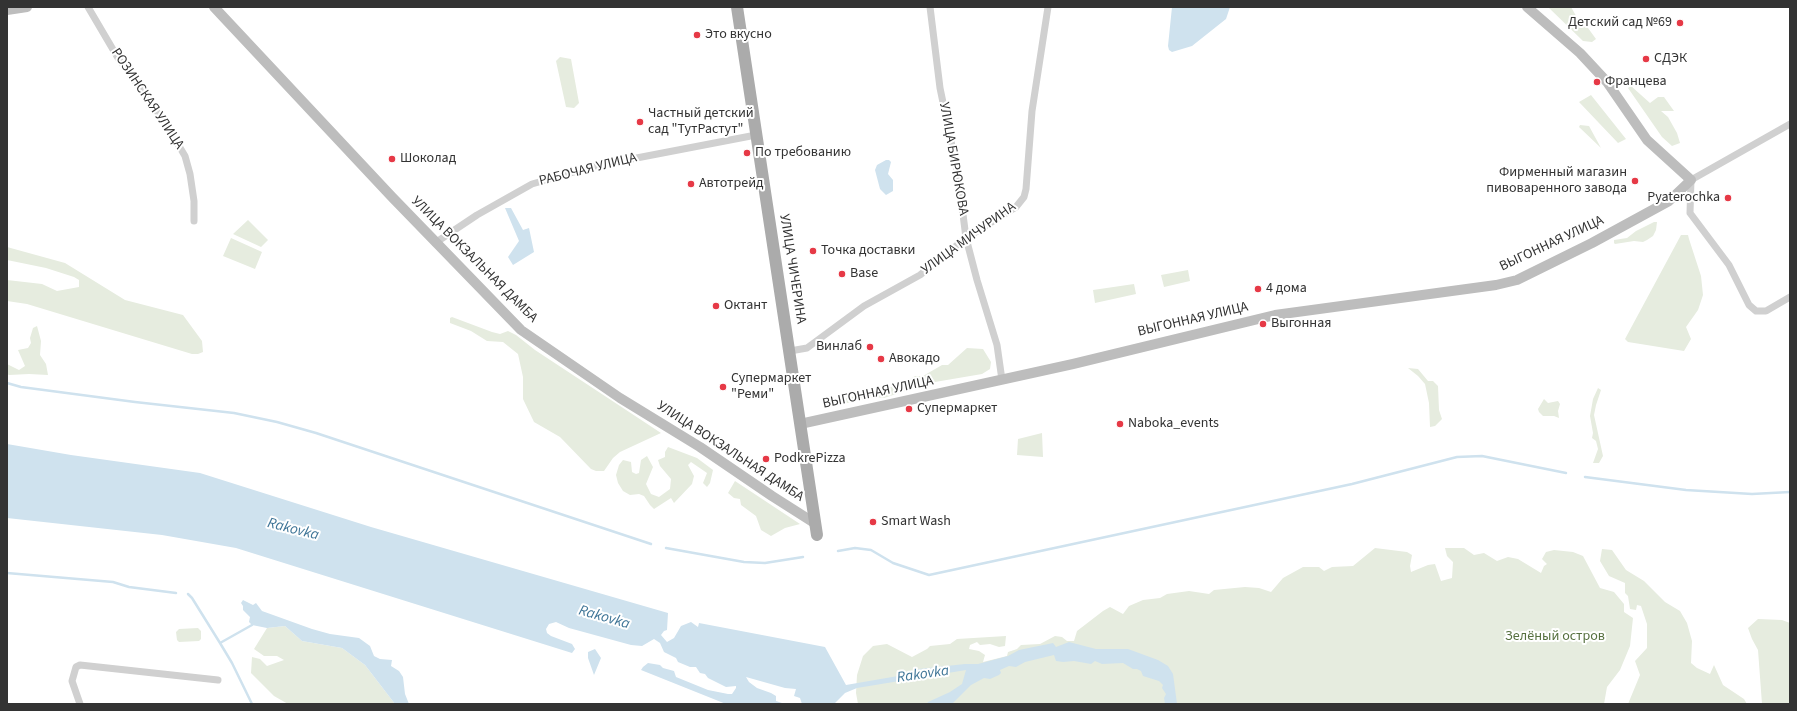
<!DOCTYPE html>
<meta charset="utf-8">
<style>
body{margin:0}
#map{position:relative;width:1797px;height:711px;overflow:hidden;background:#fff;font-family:"Source Sans 3",sans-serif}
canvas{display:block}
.frame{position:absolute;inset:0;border:8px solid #333;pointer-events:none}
</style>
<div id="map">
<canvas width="1797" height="711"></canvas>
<div class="frame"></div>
</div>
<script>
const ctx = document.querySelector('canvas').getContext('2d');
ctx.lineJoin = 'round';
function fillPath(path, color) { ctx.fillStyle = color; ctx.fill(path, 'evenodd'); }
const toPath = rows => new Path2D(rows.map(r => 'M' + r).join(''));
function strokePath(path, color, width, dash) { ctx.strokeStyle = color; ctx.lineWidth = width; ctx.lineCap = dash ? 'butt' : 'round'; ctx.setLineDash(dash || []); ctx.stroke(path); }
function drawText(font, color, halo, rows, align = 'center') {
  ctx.font = font + ' "Source Sans 3",sans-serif'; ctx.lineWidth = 4; ctx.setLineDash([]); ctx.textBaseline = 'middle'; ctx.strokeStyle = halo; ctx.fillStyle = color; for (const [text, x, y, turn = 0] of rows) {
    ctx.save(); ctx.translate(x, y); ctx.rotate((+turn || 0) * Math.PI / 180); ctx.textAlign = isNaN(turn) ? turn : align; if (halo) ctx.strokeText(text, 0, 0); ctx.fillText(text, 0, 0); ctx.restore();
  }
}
fillPath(toPath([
 [1548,7,1571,7,1579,21,1588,28,1596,39,1592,42,1583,41],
 [560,57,571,59,579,103,574,108,566,107,556,61],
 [1631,86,1650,103,1658,97,1664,97,1674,111,1661,111,1668,117,1677,133,1680,143,1672,146,1662,137,1628,88],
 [1591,95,1626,139,1618,143,1579,102],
 [1580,125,1589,126,1601,148,1579,127],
 [248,220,268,240,261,247,233,234],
 [1654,222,1657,222,1656,230,1653,236,1647,240,1643,242,1634,241,1615,244,1614,243,1614,240,1627,238,1636,231],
 [1681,235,1688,235,1689,239,1701,276,1703,295,1698,310,1686,327,1691,339,1684,351,1628,342,1625,339],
 [231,238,262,252,255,269,223,256],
 [7,247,65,263,125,300,183,315,202,341,203,352,198,354,192,354,27,304,7,301,7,280,42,284,57,291,79,287,79,280,74,277,46,268,7,260],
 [1188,270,1190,281,1164,287,1161,275],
 [1134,284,1136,294,1095,303,1093,290],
 [452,317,492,332,500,334,508,331,516,335,535,350,661,433,620,452,613,458,604,471,596,471,591,469,560,437,534,422,523,399,523,377,518,354,503,342,487,341,471,331,450,323,450,318],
 [37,326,41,341,40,355,46,364,48,375,29,374,9,375,7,374,7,364,19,370,25,366,18,350,28,348,31,343,30,338,33,328],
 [967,348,983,349,991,362,990,369,982,374,929,383,884,398,874,397,834,406,831,402,902,384,915,376,923,376,942,365,948,365],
 [1408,368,1418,369,1428,381,1433,381,1438,386,1439,410,1442,419,1435,426,1430,427,1429,403,1425,384,1418,376],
 [1598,388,1601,390,1596,405,1594,415,1603,456,1599,463,1593,463,1598,449,1596,441,1592,438,1593,433,1590,416,1593,399],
 [1544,399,1548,403,1558,401,1560,404,1558,411,1559,418,1554,416,1543,416,1539,412,1538,409],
 [1042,433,1043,457,1017,455,1018,439],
 [668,447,697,458,713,470,710,483,707,487,703,483,707,473,691,462,688,465,694,476,692,484,674,503,671,498,654,509,650,505,644,496,639,494,630,495,623,491,618,483,616,475,619,465,623,460,631,462,632,472,636,474,639,473,641,460,647,456,653,467,646,484,651,494,659,497,670,489,671,479,660,466,658,460,665,457,665,452],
 [735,481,800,524,785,528,771,536,761,530,756,516,741,505,740,499,734,498,728,493],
 [1375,548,1407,552,1412,555,1410,566,1411,572,1428,565,1435,564,1441,581,1452,578,1453,562,1447,556,1445,548,1464,548,1474,555,1484,553,1497,561,1508,557,1518,559,1541,573,1544,566,1547,564,1542,559,1546,552,1554,550,1573,552,1583,556,1600,588,1614,592,1624,604,1624,612,1633,618,1630,646,1620,670,1607,687,1604,704,858,704,856,693,857,675,863,656,873,646,887,644,912,657,927,649,930,646,950,644,957,639,1006,636,1005,646,999,647,990,644,980,645,977,642,970,645,969,649,979,651,985,655,983,662,1007,656,1008,652,1017,649,1021,645,1040,644,1055,636,1062,637,1067,641,1074,641,1077,631,1103,611,1110,607,1123,614,1129,606,1143,600,1160,598,1167,594,1189,591,1209,594,1214,590,1245,587,1259,588,1271,592,1283,578,1303,567,1319,567,1324,571,1332,567,1353,566],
 [1602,549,1612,550,1626,570,1644,581,1665,602,1680,611,1687,623,1692,641,1691,663,1697,668,1710,674,1714,665,1723,685,1744,699,1747,704,1628,704,1640,675,1635,661,1647,648,1647,624,1641,606,1637,605,1636,610,1630,609,1628,596,1625,593,1625,583,1609,576,1600,561],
 [1758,619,1782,620,1790,623,1790,704,1762,704,1758,650,1752,639,1748,628],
 [285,626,302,641,342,648,365,665,395,704,288,704,274,696,251,673,252,657,260,659,267,666,284,660,277,656,264,656,254,649,267,628],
 [198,628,201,631,201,639,199,641,179,642,177,640,176,632,179,629]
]), '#e6ecdf');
fillPath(toPath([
 [1172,7,1230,7,1226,19,1192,46,1172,52,1169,50,1168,46],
 [886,160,889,160,891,162,888,174,893,180,893,191,886,195,880,189,875,170,877,165],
 [505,208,511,208,523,230,529,228,534,252,513,265,508,257,519,241],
 [7,444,71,455,200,473,371,527,668,613,667,630,664,631,661,635,667,642,674,638,681,626,691,622,698,627,699,623,825,647,846,685,898,676,919,669,965,664,978,664,1008,656,1019,650,1053,643,1056,647,1069,642,1096,649,1128,649,1158,660,1168,666,1173,674,1177,704,1165,704,1164,698,1166,694,1162,688,1163,685,1159,681,1143,676,1141,671,1137,669,1133,669,1123,663,1102,664,1095,661,1091,664,1074,661,1063,662,1056,661,1054,655,1025,662,1016,667,1009,666,1000,670,1001,673,999,675,990,679,984,678,971,685,952,704,927,704,928,702,950,692,962,684,966,670,857,688,845,693,834,704,802,704,800,698,794,696,796,689,785,688,746,677,749,682,757,688,771,693,776,696,776,701,785,704,726,704,641,670,643,667,648,663,660,665,663,668,674,671,676,677,708,690,728,694,732,694,736,688,736,686,726,687,708,678,705,674,700,673,696,667,690,667,678,662,676,658,664,652,660,643,654,639,642,646,631,645,569,628,556,622,549,624,546,629,547,633,551,636,572,644,575,649,572,653,236,548,162,535,7,518],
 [243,600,253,605,256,603,262,611,312,629,330,634,359,638,370,646,374,656,380,659,392,660,391,666,399,671,403,677,405,694,409,704,395,704,365,665,342,648,302,641,285,626,267,628,252,625,249,622,250,617,243,610,243,606,241,603],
 [595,649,601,658,594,675,588,658,588,652]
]), '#cfe2ee');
strokePath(toPath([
 [7,383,21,387,135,402,234,413,277,422,316,433,651,544],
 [1585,477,1686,490,1752,494,1790,492],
 [666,548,744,562,765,563,803,557],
 [838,551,855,548,871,550,893,563,929,575,1352,484,1457,457,1482,456,1566,473],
 [7,573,113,582,129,587,176,593],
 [188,594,192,598,220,643],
 [252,704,232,663,220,643,252,625]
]), '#cfe2ee', 2.5);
strokePath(toPath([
 [88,7,118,58,164,121,185,156,190,174,194,201,194,221],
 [930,7,940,88,958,175,966,238,977,280,997,345,1002,380],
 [1790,124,1691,180,1690,213,1729,265,1749,305,1756,311,1766,311,1790,297],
 [435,243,477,215,532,184,595,166,756,135],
 [790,351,807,348,864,306,920,275,966,238,1016,207,1024,197,1026,189,1032,111,1048,7],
 [80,704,72,681,76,667,80,665,218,680]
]), '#d0d0d0', 7);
strokePath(toPath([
 [214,7,392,197,521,330,620,398,700,447,772,496,816,524],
 [7,10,27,7],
 [800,424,1073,364,1275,315,1496,285,1517,280,1592,243,1669,201,1691,180,1647,140,1607,82,1580,53,1527,7]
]), '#bdbdbd', 10);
strokePath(toPath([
 [737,7,817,535]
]), '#ababab', 12);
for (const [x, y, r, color] of [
 [1680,23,4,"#e63946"],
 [697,35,4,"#e63946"],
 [1646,59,4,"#e63946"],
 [1597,82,4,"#e63946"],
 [640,122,4,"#e63946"],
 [747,153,4,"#e63946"],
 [392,159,4,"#e63946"],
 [1635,181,4,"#e63946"],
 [691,184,4,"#e63946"],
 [1728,198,4,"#e63946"],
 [813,251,4,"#e63946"],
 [842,274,4,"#e63946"],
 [1258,289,4,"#e63946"],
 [716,306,4,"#e63946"],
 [1263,324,4,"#e63946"],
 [870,347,4,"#e63946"],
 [881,359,4,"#e63946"],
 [723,387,4,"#e63946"],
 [909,409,4,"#e63946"],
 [1120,424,4,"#e63946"],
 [766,459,4,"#e63946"],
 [873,522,4,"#e63946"]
]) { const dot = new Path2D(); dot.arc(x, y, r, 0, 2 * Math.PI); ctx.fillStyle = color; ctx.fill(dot); strokePath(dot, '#fff', 1.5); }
drawText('14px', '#333', '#fff', [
 ["Детский сад №69",1672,23,"right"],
 ["Это вкусно",705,35],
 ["СДЭК",1654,59],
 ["Францева",1605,82],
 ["Частный детский",648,114],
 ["сад \"ТутРастут\"",648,130],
 ["По требованию",755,153],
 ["Шоколад",400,159],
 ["Фирменный магазин",1627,173,"right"],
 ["пивоваренного завода",1627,189,"right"],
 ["Автотрейд",699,184],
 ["Pyaterochka",1720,198,"right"],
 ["Точка доставки",821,251],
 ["Base",850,274],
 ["4 дома",1266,289],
 ["Октант",724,306],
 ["Выгонная",1271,324],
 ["Винлаб",862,347,"right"],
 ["Авокадо",889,359],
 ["Супермаркет",731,379],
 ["\"Реми\"",731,395],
 ["Супермаркет",917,409],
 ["Naboka_events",1128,424],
 ["PodkrePizza",774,459],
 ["Smart Wash",881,522]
], 'left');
drawText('14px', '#333', '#fff', [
 ["РОЗИНСКАЯ УЛИЦА",147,99,56],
 ["УЛИЦА БИРЮКОВА",953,159,80],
 ["РАБОЧАЯ УЛИЦА",588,170,-14],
 ["УЛИЦА МИЧУРИНА",969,239,-36],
 ["ВЫГОННАЯ УЛИЦА",1552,244,-25],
 ["УЛИЦА ВОКЗАЛЬНАЯ ДАМБА",474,260,45],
 ["УЛИЦА ЧИЧЕРИНА",792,269,81],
 ["ВЫГОННАЯ УЛИЦА",1193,320,-13],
 ["ВЫГОННАЯ УЛИЦА",878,393,-12],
 ["УЛИЦА ВОКЗАЛЬНАЯ ДАМБА",730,452,33]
]);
drawText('14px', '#56703f', '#fff', [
 ["Зелёный остров",1555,637]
]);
drawText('italic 15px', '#3f7597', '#fff', [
 ["Rakovka",293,530,14],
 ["Rakovka",604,618,16],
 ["Rakovka",923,675,-8]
]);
</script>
